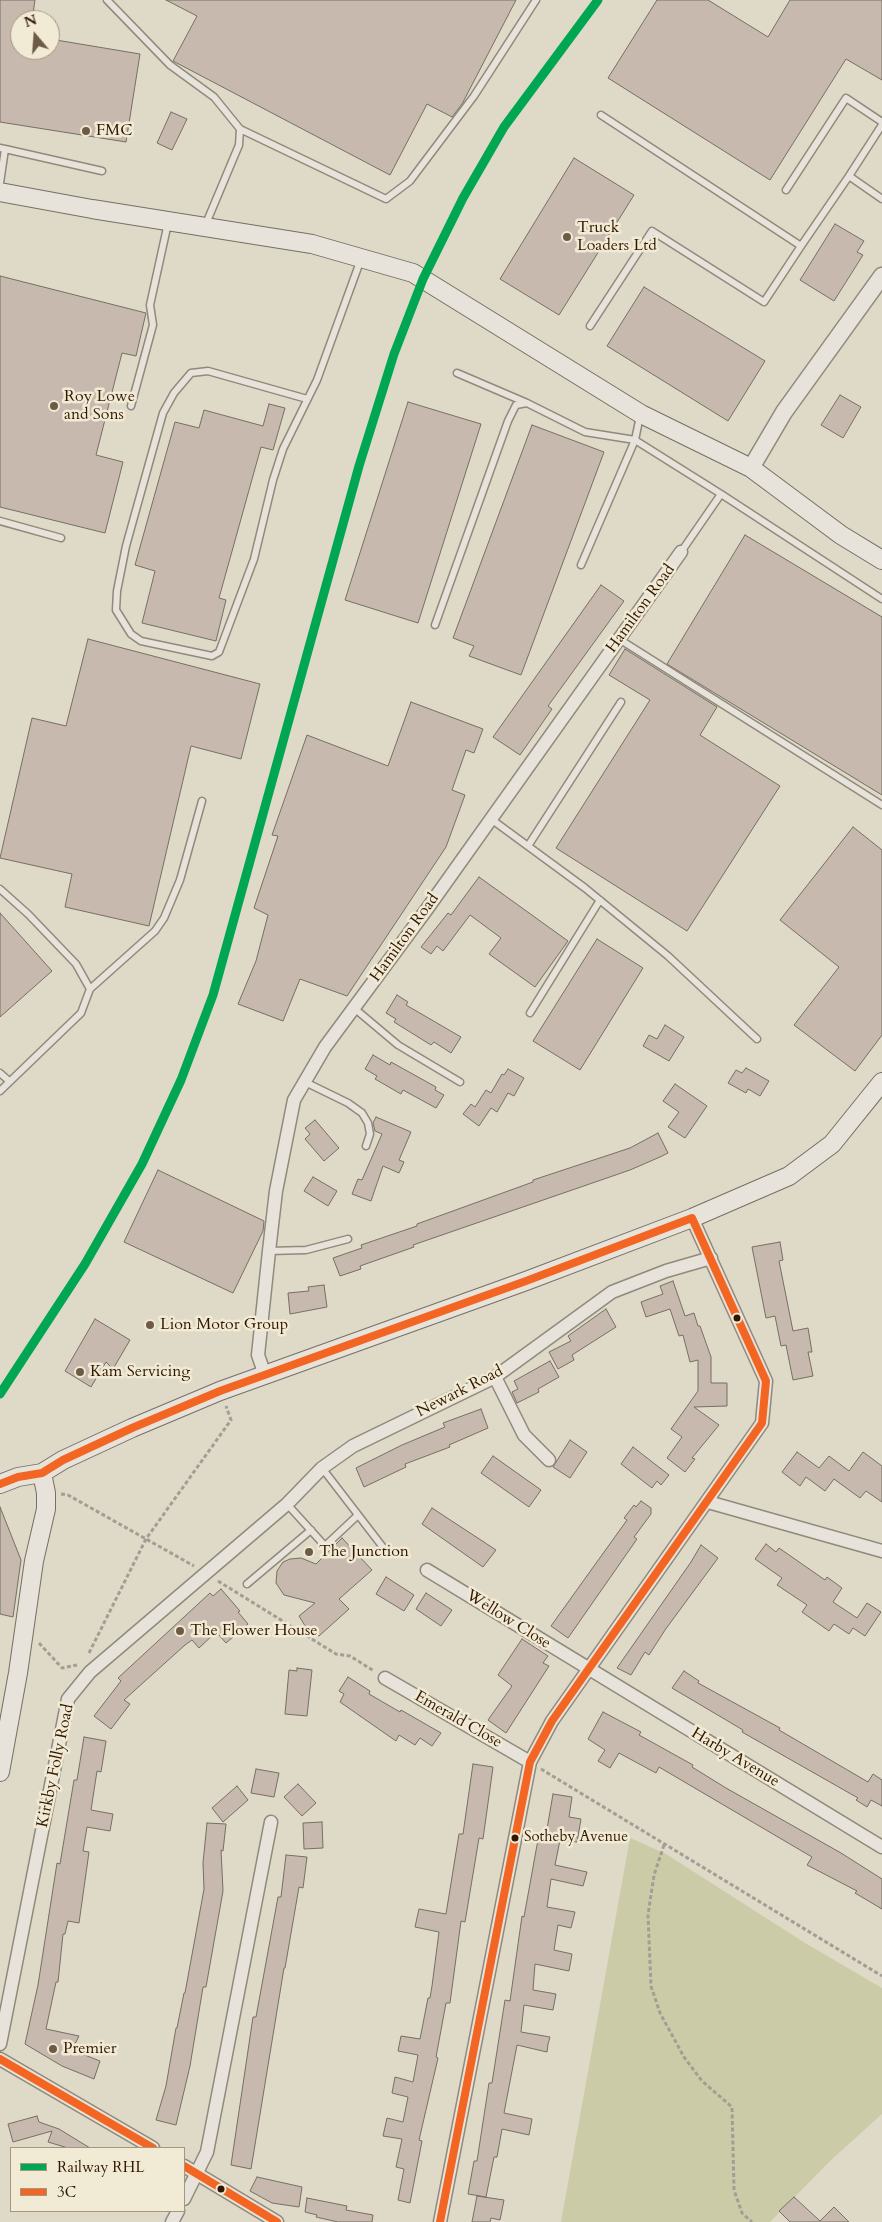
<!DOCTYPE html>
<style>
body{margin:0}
#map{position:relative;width:882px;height:2222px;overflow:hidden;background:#dfd9c7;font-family:Cardo,serif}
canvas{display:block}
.legend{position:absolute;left:10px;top:2147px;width:175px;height:65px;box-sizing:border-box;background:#f1ead4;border:1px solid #a49680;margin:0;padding:6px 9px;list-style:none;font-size:15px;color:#311701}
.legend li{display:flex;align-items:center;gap:10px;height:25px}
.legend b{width:25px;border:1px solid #a49680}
.north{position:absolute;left:10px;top:10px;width:50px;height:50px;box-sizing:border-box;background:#f1ead4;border:1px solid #a49680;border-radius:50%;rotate:342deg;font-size:14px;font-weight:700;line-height:20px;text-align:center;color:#311701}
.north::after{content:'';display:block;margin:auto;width:18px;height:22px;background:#6e5b46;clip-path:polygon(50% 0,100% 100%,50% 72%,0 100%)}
</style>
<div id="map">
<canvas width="882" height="2222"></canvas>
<ul class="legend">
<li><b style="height:6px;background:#00a651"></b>Railway RHL</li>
<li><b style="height:6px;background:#f26522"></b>3C</li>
</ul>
<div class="north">N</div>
</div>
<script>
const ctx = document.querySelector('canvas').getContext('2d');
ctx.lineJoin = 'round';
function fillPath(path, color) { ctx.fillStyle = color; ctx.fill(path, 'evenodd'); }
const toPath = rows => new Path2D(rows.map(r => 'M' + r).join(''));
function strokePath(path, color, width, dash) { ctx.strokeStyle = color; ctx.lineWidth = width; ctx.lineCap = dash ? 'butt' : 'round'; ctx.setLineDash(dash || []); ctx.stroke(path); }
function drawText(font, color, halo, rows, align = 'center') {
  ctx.font = font + ' Cardo,serif'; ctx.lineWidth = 5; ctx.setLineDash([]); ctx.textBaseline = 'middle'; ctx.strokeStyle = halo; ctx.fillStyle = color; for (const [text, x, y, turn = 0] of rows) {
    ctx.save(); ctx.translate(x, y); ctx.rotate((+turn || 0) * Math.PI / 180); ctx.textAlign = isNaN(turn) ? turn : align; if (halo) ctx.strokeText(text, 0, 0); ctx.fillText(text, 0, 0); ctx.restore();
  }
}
fillPath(toPath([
 [630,1838,666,1854,805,1943,882,1988,882,2114,831,2160,770,2222,561,2222]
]), '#cbcba7');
const building = toPath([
 [0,0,35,0,32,20,20,20,20,50,50,50,50,39,140,54,126,142,0,122,0,0],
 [166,0,516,0,462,104,452,117,427,104,390,175,173,61,197,16,166,0],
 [657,0,708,0,768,37,790,0,882,0,882,80,846,59,770,180,608,78,657,0],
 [171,112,187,119,172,150,157,143,171,112],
 [574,158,634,195,559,315,500,279,574,158],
 [835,224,864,241,857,252,863,255,834,301,800,280,835,224],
 [0,276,146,313,136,356,122,353,96,455,123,462,105,533,0,507,0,276],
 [644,287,765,361,728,421,607,346,644,287],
 [840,395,861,407,843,438,821,425,840,395],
 [408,402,481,424,418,623,345,600,408,402],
 [269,404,285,408,273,450,261,447,219,598,226,600,216,641,142,623,155,571,135,565,175,422,199,428,204,410,263,426,269,404],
 [532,425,604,452,521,675,469,656,474,646,453,638,532,425],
 [745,535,882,617,882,795,667,664,745,535],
 [601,585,624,601,548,706,552,709,520,755,493,737,601,585],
 [88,639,260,684,241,759,191,746,149,926,65,907,72,874,0,858,32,718,66,726,88,639],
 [625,649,717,707,700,735,780,786,687,931,556,848,650,700,609,675,625,649],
 [411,702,483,729,474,753,466,750,452,790,465,795,446,847,347,996,300,979,283,1021,238,1004,256,961,268,915,254,908,278,836,272,835,307,735,388,766,411,702],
 [853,827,882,850,882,1035,855,1071,794,1025,839,967,780,920,853,827],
 [479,877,568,941,535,987,489,954,501,938,470,915,443,951,437,946,431,954,421,947,448,913,451,915,479,877],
 [0,913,52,971,0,1017,0,913],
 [597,939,643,968,580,1070,533,1041,597,939],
 [397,995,408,1002,406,1005,461,1037,451,1053,434,1042,431,1045,394,1022,396,1019,386,1013,397,995],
 [665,1025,684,1037,669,1061,643,1046,649,1035,657,1039,665,1025],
 [373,1055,390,1065,391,1062,436,1087,435,1090,444,1095,436,1108,403,1090,401,1094,375,1079,377,1076,365,1069,373,1055],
 [746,1068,769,1081,760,1096,748,1089,746,1093,728,1083,736,1070,742,1073,746,1068],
 [508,1069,524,1078,514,1096,508,1093,497,1112,491,1108,479,1126,463,1114,471,1104,475,1107,486,1090,491,1093,502,1074,504,1075,508,1069],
 [675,1084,707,1106,685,1138,668,1127,679,1112,663,1101,675,1084],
 [376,1117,411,1132,399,1160,404,1162,399,1173,383,1166,371,1201,352,1194,358,1179,362,1180,382,1134,375,1131,373,1123,376,1117],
 [315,1120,339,1148,324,1161,305,1139,310,1134,305,1128,315,1120],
 [658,1133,668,1153,660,1157,630,1170,413,1245,414,1247,360,1266,361,1269,340,1276,333,1258,362,1248,361,1245,417,1226,417,1224,533,1182,533,1180,630,1148,658,1133],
 [158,1170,264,1221,263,1231,233,1293,124,1242,158,1170],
 [313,1177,337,1191,328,1206,304,1191,313,1177],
 [780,1242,783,1260,779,1261,793,1331,808,1328,812,1352,808,1352,813,1376,793,1380,786,1345,781,1346,775,1316,766,1318,752,1247,780,1242],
 [673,1281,685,1316,694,1313,698,1326,700,1326,711,1357,711,1383,727,1383,727,1406,694,1407,719,1425,692,1458,695,1459,685,1472,667,1458,682,1437,671,1429,698,1391,698,1360,690,1362,683,1335,679,1336,670,1309,646,1317,641,1302,663,1294,660,1286,673,1281],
 [324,1285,327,1307,290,1314,288,1293,309,1291,308,1287,324,1285],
 [606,1309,616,1327,572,1355,574,1360,558,1369,549,1352,571,1341,568,1336,606,1309],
 [95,1319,130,1340,113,1369,106,1362,91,1387,65,1371,95,1319],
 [550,1361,559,1377,538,1389,539,1392,517,1403,512,1392,518,1389,514,1381,550,1361],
 [481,1409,488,1428,449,1445,450,1447,405,1464,406,1467,364,1487,356,1468,402,1445,445,1427,443,1423,481,1409],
 [570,1440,587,1452,570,1478,553,1467,570,1440],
 [633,1447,669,1475,661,1485,657,1481,652,1488,621,1464,633,1447],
 [797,1452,819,1468,829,1456,849,1471,863,1452,882,1466,882,1502,866,1491,860,1498,834,1479,825,1491,806,1477,800,1486,782,1472,797,1452],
 [493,1456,541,1490,529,1507,481,1473,493,1456],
 [641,1501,651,1508,651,1514,634,1537,637,1539,568,1638,551,1626,627,1520,624,1518,634,1505,636,1507,641,1501],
 [0,1507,21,1560,13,1617,0,1614,0,1507],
 [432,1508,496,1550,483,1567,422,1524,432,1508],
 [342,1538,372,1570,339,1599,349,1609,319,1636,307,1629,299,1616,315,1603,284,1595,276,1583,277,1571,283,1562,290,1559,301,1558,316,1564,342,1538],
 [766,1544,776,1552,779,1548,825,1580,827,1577,842,1588,833,1602,857,1618,867,1603,881,1612,865,1636,853,1628,849,1634,834,1624,829,1631,802,1612,807,1605,777,1585,782,1578,755,1559,766,1544],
 [701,1545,718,1558,665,1630,649,1655,645,1652,631,1675,617,1668,691,1562,701,1545],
 [386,1577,414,1595,404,1611,376,1594,386,1577],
 [221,1589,240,1611,238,1612,248,1624,226,1643,216,1632,199,1648,192,1640,185,1645,124,1700,130,1704,111,1729,94,1716,121,1681,118,1678,210,1593,213,1596,221,1589],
 [426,1593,452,1610,441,1626,416,1609,426,1593],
 [522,1639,548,1656,543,1663,549,1666,506,1733,488,1720,512,1686,498,1675,522,1639],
 [297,1668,312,1670,307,1716,285,1714,289,1670,297,1671,297,1668],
 [684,1671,699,1681,698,1683,780,1728,779,1730,868,1782,873,1774,882,1780,882,1806,871,1800,867,1807,856,1800,858,1798,742,1732,743,1730,672,1688,684,1671],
 [348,1677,370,1691,369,1694,400,1712,401,1710,441,1733,432,1746,420,1738,415,1745,399,1735,396,1741,340,1702,344,1694,339,1691,348,1677],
 [603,1712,641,1732,639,1735,693,1765,692,1767,726,1788,841,1853,882,1879,882,1909,855,1893,857,1891,807,1865,812,1857,659,1767,656,1773,619,1753,610,1768,598,1761,605,1750,588,1739,603,1712],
 [84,1737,106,1741,101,1772,97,1771,91,1810,113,1814,110,1831,87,1827,83,1851,89,1852,79,1923,68,1921,65,1934,63,1934,58,1982,56,1982,46,2029,79,2036,72,2050,100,2061,94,2079,62,2066,25,2044,38,1985,57,1863,60,1864,74,1780,77,1780,84,1737],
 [473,1764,493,1767,483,1839,479,1838,465,1922,461,1921,450,2003,446,2003,436,2057,438,2058,419,2140,422,2141,410,2203,398,2200,404,2169,396,2167,402,2139,383,2136,387,2118,403,2122,408,2097,392,2093,395,2077,413,2082,418,2055,398,2051,401,2036,420,2039,428,1998,430,1998,432,1986,439,1932,415,1927,419,1909,446,1914,459,1834,463,1834,473,1764],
 [256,1769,279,1773,274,1797,251,1793,256,1769],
 [298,1784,316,1803,302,1816,284,1797,298,1784],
 [237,1786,248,1800,223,1822,212,1808,237,1786],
 [553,1794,572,1797,569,1817,581,1819,577,1842,560,1840,555,1865,587,1872,583,1886,551,1879,547,1907,575,1912,571,1928,558,1925,554,1950,572,1954,569,1971,535,1964,533,1990,556,1994,553,2010,524,2005,521,2032,550,2037,548,2044,547,2052,517,2045,504,2113,532,2119,529,2135,502,2129,497,2157,494,2157,486,2197,468,2194,474,2161,477,2161,489,2083,492,2083,505,2000,510,2001,522,1916,524,1917,539,1834,546,1835,553,1794],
 [322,1822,323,1848,304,1849,303,1823,322,1822],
 [207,1823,226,1824,223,1851,221,1850,223,1891,206,1987,203,1987,190,2066,176,2125,156,2120,166,2086,176,2028,177,2028,184,1993,185,1993,204,1889,203,1863,207,1823],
 [286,1855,307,1857,303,1888,299,1887,285,1968,284,1968,251,2169,231,2165,253,2017,256,2017,278,1897,281,1897,286,1855],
 [37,2116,39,2122,59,2129,90,2148,68,2148,48,2142,52,2131,13,2142,8,2124,37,2116],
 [257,2177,302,2187,299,2207,272,2203,250,2191,257,2177],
 [477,2196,504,2200,500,2220,491,2218,490,2222,472,2222,477,2196],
 [794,2197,820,2221,834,2207,849,2222,790,2222,779,2211,794,2197],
 [307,2198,347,2206,346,2210,373,2215,372,2222,338,2222,316,2217,317,2215,305,2212,307,2198]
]);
fillPath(building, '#c7b9ad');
strokePath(building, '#766f63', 1);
const service = toPath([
 [107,0,170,65,214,97,240,129,386,199,410,181,474,96,536,0],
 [601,115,801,246,849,176,882,199],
 [0,148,5,149,0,183],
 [5,149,102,171],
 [849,176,882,125],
 [786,190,846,98,882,122],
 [205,226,239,145,240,129],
 [590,326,652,231,764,302,801,246],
 [457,373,527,403],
 [307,399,208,371,191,373,174,393,163,413,126,546,117,591,116,610,131,634,141,641,212,656,219,652,254,559,273,480,283,449,317,380,361,259],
 [131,406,153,325,150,305,168,223],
 [640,416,635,440,721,494,681,552],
 [721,494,882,599],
 [0,521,61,538],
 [435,625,508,421,516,405,527,403,585,432,635,440,581,565],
 [619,639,882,805],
 [491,819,585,888,668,956,757,1039],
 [528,846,621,702],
 [0,889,28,914,76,964,90,989,81,1013,0,1091],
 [90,989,155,931,164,918,180,880,202,801],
 [354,1008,398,1045,460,1082],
 [530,1013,600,900],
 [0,1073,9,1081],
 [305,1082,348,1103,362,1113,368,1123,370,1134,366,1146],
 [269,1251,306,1250,348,1239],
 [322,1468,382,1546],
 [287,1504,325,1546,358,1515],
 [247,1584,311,1530]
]);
const minor = toPath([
 [265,1375,258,1355,269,1251,276,1191,294,1100,325,1047,427,909,681,552],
 [495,1377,524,1435,549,1460],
 [708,1502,882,1551],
 [427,1570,882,1847],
 [385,1678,530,1762],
 [0,2044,68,1699,90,1672,287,1504,322,1468,353,1446,495,1377,612,1292,666,1271,711,1258],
 [0,2059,153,2148],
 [184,2166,277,2222],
 [184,2199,207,2152,271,1822],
 [172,2222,178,2211],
 [440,2222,530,1762,552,1721,762,1423,766,1381,692,1218]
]);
const tertiary = toPath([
 [751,468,784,412,882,276]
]);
const secondary = toPath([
 [0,192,92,209,312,244,413,273,641,414,751,468,841,535,882,560],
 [0,1484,18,1477,42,1473,63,1460,132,1428,220,1391,526,1281,692,1218,789,1176,832,1144,882,1082],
 [0,1772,18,1673,34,1561,46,1509,46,1493,42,1473]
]);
strokePath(service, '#90897c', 9);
strokePath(minor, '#90897c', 15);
strokePath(tertiary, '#90897c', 19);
strokePath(secondary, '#766f63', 20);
strokePath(toPath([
 [61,1494,68,1495,194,1566],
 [218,1581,336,1654,350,1656,374,1671],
 [39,1643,62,1668,77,1665],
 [89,1653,146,1539,231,1420,226,1406],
 [541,1769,882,1976],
 [664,1845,654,1875,648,1915,651,1986,660,2013,684,2057,702,2081,732,2107,734,2190,742,2213,752,2222]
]), '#a39e95', 3, [4, 2.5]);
strokePath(service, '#e7e3da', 6);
strokePath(minor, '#e7e3da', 12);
strokePath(tertiary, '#e7e3da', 16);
strokePath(secondary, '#e7e3da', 18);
strokePath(toPath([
 [0,1484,18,1477,42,1473,63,1460,132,1428,220,1391,526,1281,692,1218,766,1381,762,1423,552,1721,530,1762,440,2222],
 [0,2059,153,2148],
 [184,2166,277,2222]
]), '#f26522', 8);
strokePath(toPath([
 [0,1394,85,1264,142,1164,181,1080,213,995,359,466,394,354,423,279,463,198,504,127,598,0]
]), '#00a651', 9);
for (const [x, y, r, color] of [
 [86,131,5,"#6e5b46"],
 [567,237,5,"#6e5b46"],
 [54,406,5,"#6e5b46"],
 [737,1318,4.5,"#311701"],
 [150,1325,5,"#6e5b46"],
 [80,1372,5,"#6e5b46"],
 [309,1552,5,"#6e5b46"],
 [180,1631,5,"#6e5b46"],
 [515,1838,4.5,"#311701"],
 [53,2049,5,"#6e5b46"],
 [221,2189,4.5,"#311701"]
]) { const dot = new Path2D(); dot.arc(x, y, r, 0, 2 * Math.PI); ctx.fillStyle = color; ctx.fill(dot); strokePath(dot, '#f1ead4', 2); }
drawText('15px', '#311701', '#f1ead4', [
 ["Sotheby Avenue",524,1838]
], 'left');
drawText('16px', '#311701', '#f1ead4', [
 ["FMC",96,131],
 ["Truck",577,228],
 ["Loaders Ltd",577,246],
 ["Roy Lowe",64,397],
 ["and Sons",64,415],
 ["Lion Motor Group",160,1325],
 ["Kam Servicing",90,1372],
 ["The Junction",319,1552],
 ["The Flower House",190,1631],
 ["Premier",63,2049]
], 'left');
drawText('16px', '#311701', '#f1ead4', [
 ["Hamilton Road",641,609,-54],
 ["Hamilton Road",405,938,-54],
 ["Newark Road",460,1392,-27],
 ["Wellow Close",508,1620,32],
 ["Emerald Close",458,1720,30],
 ["Harby Avenue",735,1758,31],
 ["Kirkby Folly Road",56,1766,-78]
]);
</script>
